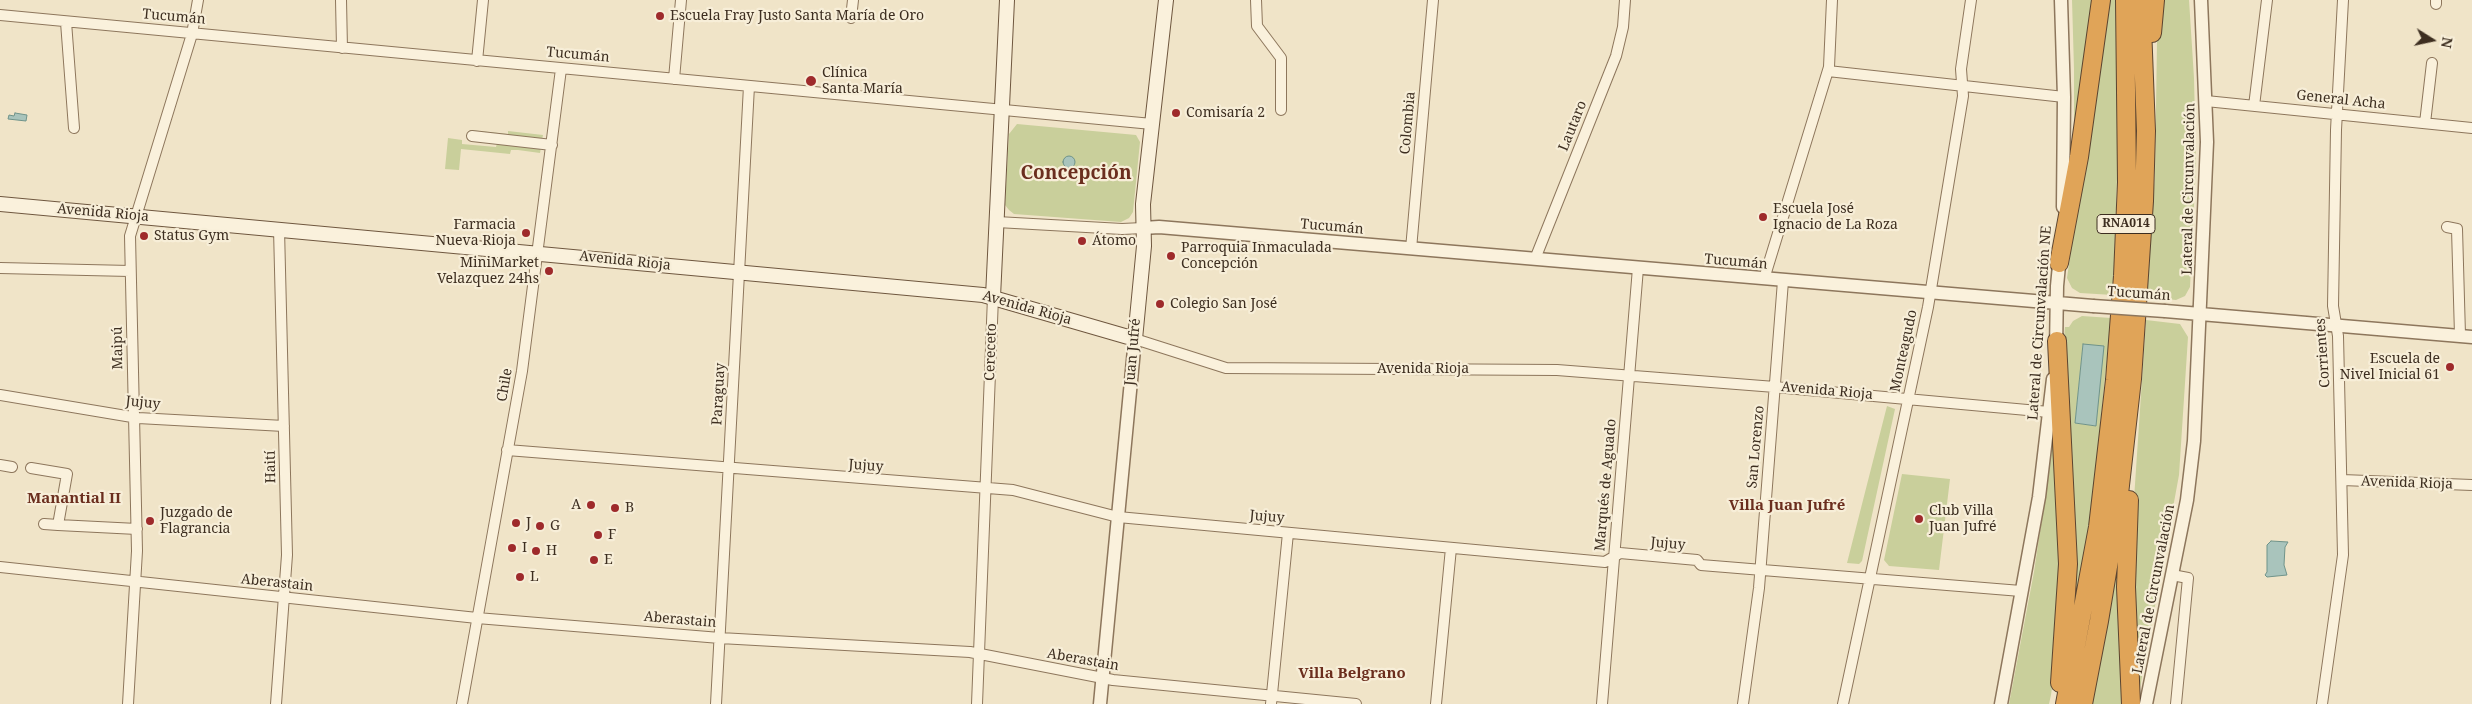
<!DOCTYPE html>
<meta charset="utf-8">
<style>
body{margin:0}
#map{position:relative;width:2472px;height:704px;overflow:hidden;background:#f0e4c8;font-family:"Noto Serif",serif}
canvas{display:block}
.north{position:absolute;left:2407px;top:15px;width:50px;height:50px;-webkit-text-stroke:4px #f7eed8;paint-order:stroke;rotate:100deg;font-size:14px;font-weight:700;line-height:20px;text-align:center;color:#3d2e20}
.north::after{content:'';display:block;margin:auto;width:18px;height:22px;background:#3d2e20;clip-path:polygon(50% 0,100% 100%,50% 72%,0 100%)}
</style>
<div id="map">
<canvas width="2472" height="704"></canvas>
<div class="north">N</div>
</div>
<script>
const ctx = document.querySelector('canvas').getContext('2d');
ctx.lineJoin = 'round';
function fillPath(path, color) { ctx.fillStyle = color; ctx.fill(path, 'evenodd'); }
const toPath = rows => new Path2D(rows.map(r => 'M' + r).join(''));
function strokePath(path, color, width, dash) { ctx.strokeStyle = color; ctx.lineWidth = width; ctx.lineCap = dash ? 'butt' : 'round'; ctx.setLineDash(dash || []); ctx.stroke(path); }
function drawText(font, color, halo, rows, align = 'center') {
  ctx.font = font + ' "Noto Serif",serif'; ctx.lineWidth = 4.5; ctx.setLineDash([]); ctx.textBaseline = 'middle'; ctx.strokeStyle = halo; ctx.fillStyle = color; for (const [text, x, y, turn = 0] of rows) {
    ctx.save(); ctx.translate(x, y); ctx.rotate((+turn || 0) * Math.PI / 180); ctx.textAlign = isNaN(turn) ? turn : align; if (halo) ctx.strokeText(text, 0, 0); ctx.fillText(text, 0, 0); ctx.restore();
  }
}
fillPath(toPath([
 [2072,0,2094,0,2074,152,2074,69],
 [2106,0,2115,0,2117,14,2118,150,2113,295,2080,293,2072,288,2067,278],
 [2161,0,2189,0,2194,78,2196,164,2190,287,2185,296,2176,300,2147,297,2155,172,2157,42],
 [1017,124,1136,135,1140,142,1133,212,1129,218,1121,222,1014,214,1009,210,1005,205,1009,134],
 [470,130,508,134,508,131,543,135,542,140,469,132],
 [448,138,462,140,462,144,496,147,497,143,541,148,540,153,518,150,511,150,510,154,461,149,459,170,445,169],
 [2082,316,2111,318,2092,507,2067,651,2063,349,2065,327,2069,327,2073,321],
 [2083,344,2096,426,2075,423],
 [2146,320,2180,324,2188,337,2179,475,2137,704,2133,514],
 [1887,406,1895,409,1862,561,1859,564,1847,563],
 [2054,433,2061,544,2057,650,2051,695,2049,704,2009,704,2034,572,2047,484,2052,435],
 [1902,474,1950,479,1939,570,1889,566,1884,560],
 [2122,529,2128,704,2090,704,2108,618]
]), '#c9cf9b');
const water = toPath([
 [15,113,27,115,26,121,8,119,9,115,14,116,15,113],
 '1063 162a6 6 0 1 1 12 0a6 6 0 1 1-12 0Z',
 [2083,344,2104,346,2096,426,2075,423,2083,344],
 [2271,541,2288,542,2285,547,2284,565,2287,575,2267,577,2265,575,2267,572,2267,545,2271,541]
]);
fillPath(water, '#a9c4bc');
strokePath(water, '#6f938a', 1);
const minor = toPath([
 [341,0,342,48],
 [1256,0,1257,26,1281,58,1281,110],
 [2436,4,2436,0],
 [0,15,1152,124],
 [851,18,853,0],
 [66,22,74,128],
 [477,61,483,0],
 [1828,71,2064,97],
 [674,79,681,0],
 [2206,101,2472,128],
 [2254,106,2267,0],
 [2425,123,2432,63],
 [472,136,552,145],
 [997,222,1122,229,1143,228],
 [2447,227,2457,229,2460,335],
 [1411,249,1433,0],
 [1535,259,1616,56,1623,27,1625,0],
 [0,268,130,271],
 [1764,279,1829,67,1832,0],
 [1135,339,1226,368,1557,370,1775,387,2049,412],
 [0,395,138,418,284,426],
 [507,450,1013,490,1118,517,1605,562,1620,553,1697,560,1701,565,2021,591],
 [0,465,12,467],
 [31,468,67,474,58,525,137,529],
 [2342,480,2472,485],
 [44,524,58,525],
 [0,567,477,618,720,638,970,652,1113,680,1356,704],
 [2172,575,2188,578,2176,704],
 [128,704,137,551,130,236,192,34,198,0],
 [276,704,287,555,279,229],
 [462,704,522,371,561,69],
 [716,704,749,86],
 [977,704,993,297],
 [1271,704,1288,533],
 [1436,704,1451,548],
 [1602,704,1638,268],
 [1743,704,1759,588,1783,281],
 [1843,704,1928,307,1963,96,1961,69,1971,0],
 [2322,704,2343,555,2338,336,2333,306,2336,130,2343,0]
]);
const tertiary = toPath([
 [2061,0,2064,97,2063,207],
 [1143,228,1159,227,2093,306],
 [2165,311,2472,337],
 [2056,350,2057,286,2060,255],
 [1100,704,1135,339],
 [2001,704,2039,497,2053,379],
 [2146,704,2187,500,2194,441,2207,142,2201,0]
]);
const secondary = toPath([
 [0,204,983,295,1135,339,1144,246,1143,204,1166,0],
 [993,297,1007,0]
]);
const motorway = toPath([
 [2152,33,2155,0],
 [2059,263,2079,157,2101,0],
 [2057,341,2068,564,2060,683],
 [2129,500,2126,587,2131,704],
 [2065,704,2098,527,2115,380,2123,276,2127,182,2125,0],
 [2083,704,2099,621,2117,512,2132,379,2144,201,2146,131,2141,0]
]);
strokePath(minor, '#8d765c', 12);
strokePath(tertiary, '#8d765c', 15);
strokePath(secondary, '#6f573f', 16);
strokePath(motorway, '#5b4430', 20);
strokePath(minor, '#faf1dc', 10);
strokePath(tertiary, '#faf1dc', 12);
strokePath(secondary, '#faf1dc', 14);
strokePath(motorway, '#e0a458', 18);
const tertiaryBridge = toPath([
 [2093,306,2165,311]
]);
strokePath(tertiaryBridge, '#8d765c', 15, []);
strokePath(tertiaryBridge, '#faf1dc', 12);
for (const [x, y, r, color] of [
 [660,16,5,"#9e2a2b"],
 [811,81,6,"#9e2a2b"],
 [1176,113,5,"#9e2a2b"],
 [1763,217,5,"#9e2a2b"],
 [526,233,5,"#9e2a2b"],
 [144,236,5,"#9e2a2b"],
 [1082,241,5,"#9e2a2b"],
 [1171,256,5,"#9e2a2b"],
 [549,271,5,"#9e2a2b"],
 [1160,304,5,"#9e2a2b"],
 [2450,367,5,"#9e2a2b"],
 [591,505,5,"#9e2a2b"],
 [615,508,5,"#9e2a2b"],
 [1919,519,5,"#9e2a2b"],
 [150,521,5,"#9e2a2b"],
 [516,523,5,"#9e2a2b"],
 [540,526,5,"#9e2a2b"],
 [598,535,5,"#9e2a2b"],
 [512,548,5,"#9e2a2b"],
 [536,551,5,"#9e2a2b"],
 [594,560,5,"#9e2a2b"],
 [520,577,5,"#9e2a2b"]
]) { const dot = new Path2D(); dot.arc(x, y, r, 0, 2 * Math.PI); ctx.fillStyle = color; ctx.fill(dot); strokePath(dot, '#f7eed8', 2); }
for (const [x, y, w] of [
 [2126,224,58]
]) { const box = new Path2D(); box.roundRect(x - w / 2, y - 9.5, w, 19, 4); ctx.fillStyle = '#f7eed8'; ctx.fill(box); strokePath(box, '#3d2e20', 1); }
drawText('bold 12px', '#3d2e20', null, [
 ["RNA014",2126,224]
]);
drawText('14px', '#3d2e20', '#f7eed8', [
 ["Escuela Fray Justo Santa María de Oro",670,16],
 ["Clínica",822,73],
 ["Santa María",822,89],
 ["Comisaría 2",1186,113],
 ["Escuela José",1773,209],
 ["Ignacio de La Roza",1773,225],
 ["Farmacia",516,225,"right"],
 ["Nueva Rioja",516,241,"right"],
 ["Status Gym",154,236],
 ["Átomo",1092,241],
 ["Parroquia Inmaculada",1181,248],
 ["Concepción",1181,264],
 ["MiniMarket",539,263,"right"],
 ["Velazquez 24hs",539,279,"right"],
 ["Colegio San José",1170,304],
 ["Escuela de",2440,359,"right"],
 ["Nivel Inicial 61",2440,375,"right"],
 ["A",581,505,"right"],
 ["B",625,508],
 ["Club Villa",1929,511],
 ["Juan Jufré",1929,527],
 ["Juzgado de",160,513],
 ["Flagrancia",160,529],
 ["J",526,523],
 ["G",550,526],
 ["F",608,535],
 ["I",522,548],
 ["H",546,551],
 ["E",604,560],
 ["L",530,577]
], 'left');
drawText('14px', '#3d2e20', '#f7eed8', [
 ["Tucumán",174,17,5],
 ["Tucumán",578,55,5],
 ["General Acha",2341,100,6],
 ["Colombia",1408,123,-85],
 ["Lautaro",1573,126,-68],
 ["Lateral de Circunvalación",2189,189,-89],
 ["Avenida Rioja",103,213,5],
 ["Tucumán",1332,227,5],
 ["Avenida Rioja",625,261,6],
 ["Tucumán",1736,262,5],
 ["Tucumán",2139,294,4],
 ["Avenida Rioja",1027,308,16],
 ["Lateral de Circunvalación NE",2040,323,-86],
 ["Maipú",118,348,-91],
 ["Monteagudo",1904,351,-78],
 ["Cereceto",991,352,-88],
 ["Juan Jufré",1133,352,-85],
 ["Corrientes",2323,353,-94],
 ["Avenida Rioja",1423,369],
 ["Chile",505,385,-80],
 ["Avenida Rioja",1827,391,5],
 ["Paraguay",719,394,-87],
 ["Jujuy",143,403,6],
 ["San Lorenzo",1756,447,-85],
 ["Jujuy",866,466,4],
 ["Haití",271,467,-91],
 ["Avenida Rioja",2407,483,2],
 ["Marqués de Aguado",1606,485,-85],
 ["Jujuy",1267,517,5],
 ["Jujuy",1668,544,5],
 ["Aberastain",277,583,6],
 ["Lateral de Circunvalación",2154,589,-79],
 ["Aberastain",680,620,5],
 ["Aberastain",1083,660,10]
]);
drawText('bold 15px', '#6b2e1e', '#f7eed8', [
 ["Manantial II",74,499],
 ["Villa Juan Jufré",1787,506],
 ["Villa Belgrano",1352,674]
]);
drawText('bold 19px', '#6b2e1e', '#f7eed8', [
 ["Concepción",1076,174]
]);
</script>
